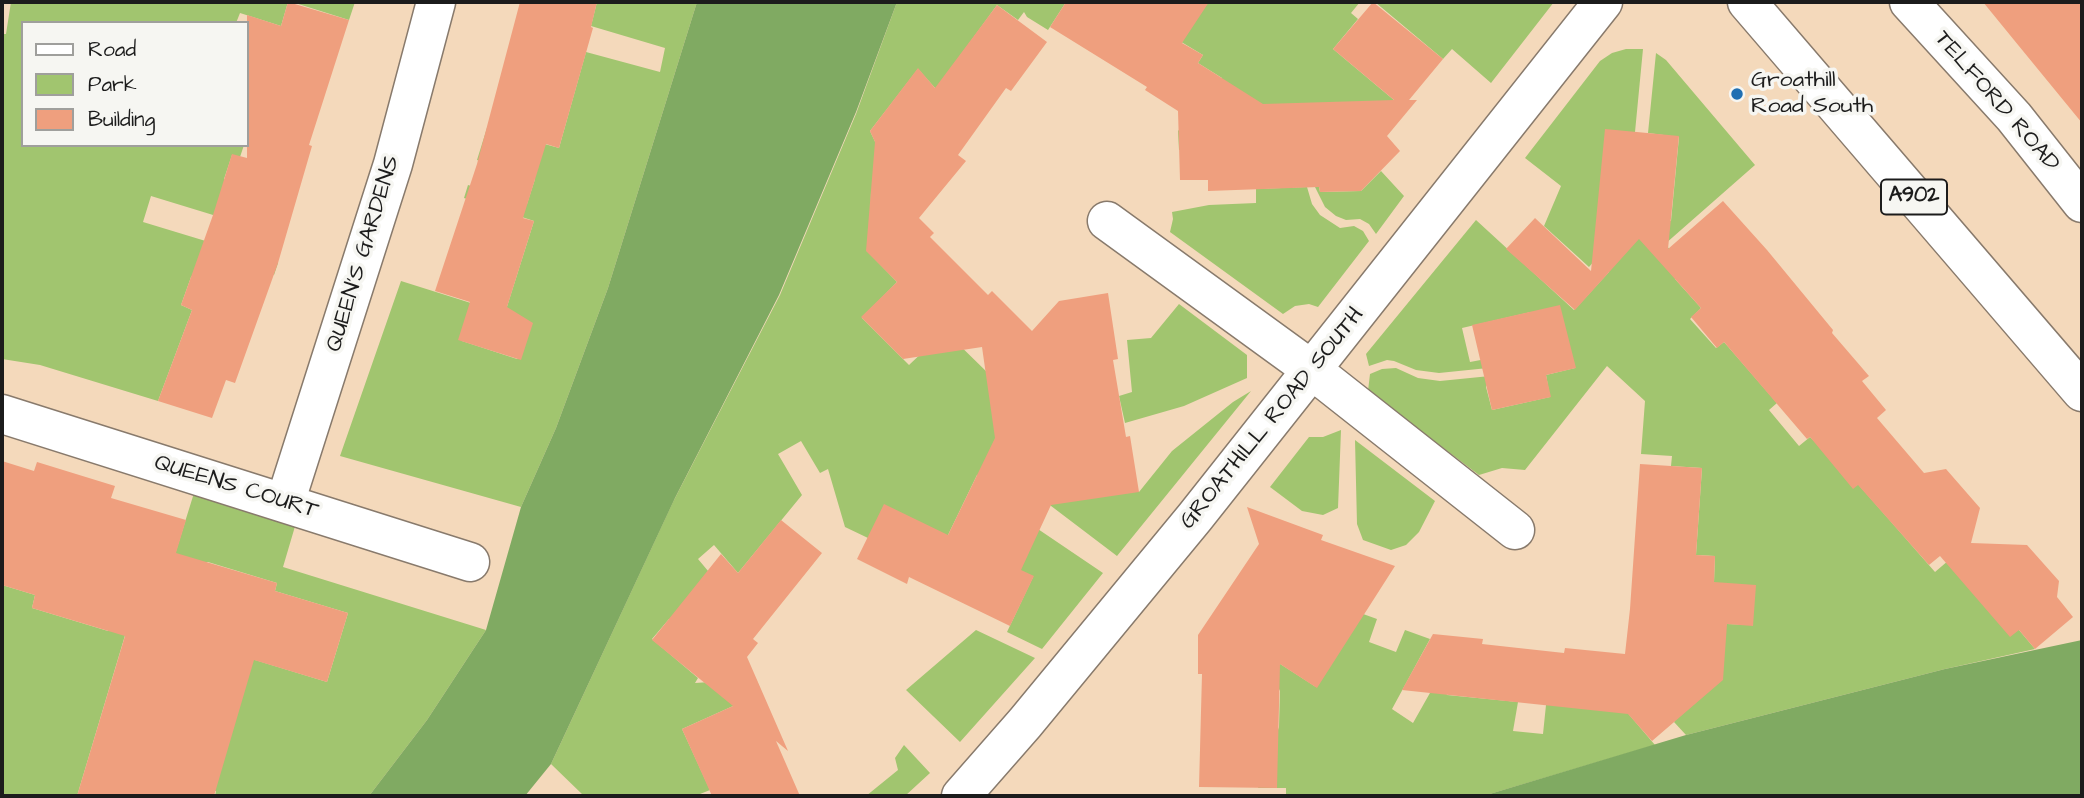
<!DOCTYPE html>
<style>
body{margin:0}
#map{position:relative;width:2084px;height:798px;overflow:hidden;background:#f4d9bb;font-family:"Architects Daughter",sans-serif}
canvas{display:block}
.frame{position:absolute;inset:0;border:4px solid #1c1c1c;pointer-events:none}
.legend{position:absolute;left:21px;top:21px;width:228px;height:126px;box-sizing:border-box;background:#f6f6f2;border:2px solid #9f9f9c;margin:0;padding:9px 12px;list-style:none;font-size:21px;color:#1c1c1c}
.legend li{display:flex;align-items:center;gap:14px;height:35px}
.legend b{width:35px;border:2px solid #9f9f9c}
</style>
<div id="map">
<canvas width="2084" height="798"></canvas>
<div class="frame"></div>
<ul class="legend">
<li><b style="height:9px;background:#fff"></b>Road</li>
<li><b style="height:19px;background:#a1c56f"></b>Park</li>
<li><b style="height:19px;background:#ef9f7e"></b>Building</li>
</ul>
</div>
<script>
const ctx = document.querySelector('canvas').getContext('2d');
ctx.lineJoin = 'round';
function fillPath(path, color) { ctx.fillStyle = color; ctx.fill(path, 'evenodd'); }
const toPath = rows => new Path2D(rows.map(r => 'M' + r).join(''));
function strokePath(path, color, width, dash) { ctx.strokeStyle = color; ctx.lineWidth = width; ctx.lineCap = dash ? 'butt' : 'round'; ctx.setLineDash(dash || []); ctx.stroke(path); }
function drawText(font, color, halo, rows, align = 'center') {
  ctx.font = font + ' "Architects Daughter",sans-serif'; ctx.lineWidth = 7; ctx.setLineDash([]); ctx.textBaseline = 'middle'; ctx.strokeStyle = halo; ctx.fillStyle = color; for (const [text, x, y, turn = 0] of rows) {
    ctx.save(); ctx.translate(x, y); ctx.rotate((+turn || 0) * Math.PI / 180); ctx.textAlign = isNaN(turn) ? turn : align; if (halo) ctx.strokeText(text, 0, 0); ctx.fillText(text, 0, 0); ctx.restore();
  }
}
fillPath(toPath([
 [11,2,288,2,281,26,240,13,236,23,23,23,23,145,244,145,240,157,232,155,224,179,285,237,151,196,143,222,278,263,274,275,213,252,191,277,181,305,192,310,158,401,40,365,2,359,2,34,6,34],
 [292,2,355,2,349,20],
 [597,2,697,2,608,288,556,428,521,507,340,456,401,281,474,304,462,341,517,359,521,358,505,313,534,221,464,198,468,185,527,204,535,179,477,160,487,128,559,148,586,52,660,72,665,48,591,26],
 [897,2,1066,2,1048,30,1027,17,1024,12,1018,20,997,5,936,89,918,69,870,131,885,163,882,192,871,191,870,254,897,282,862,318,909,365,945,331,991,376,1139,492,1172,451,1233,402,1251,391,1117,556,1005,471,977,475,948,535,868,538,845,527,828,469,820,473,801,441,778,454,802,495,738,573,714,545,698,559,724,590,688,634,669,619,652,639,698,678,695,683,756,679,762,693,682,729,710,790,695,796,584,796,551,764,673,502,780,295,856,114],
 [1186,2,1360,2,1351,13,1358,19,1333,49,1407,111,1207,135,1179,150,1178,131,1222,78,1198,63,1203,55,1163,31,1202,12],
 [1375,2,1554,2,1491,83,1452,49,1443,59],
 [1626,49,1643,49,1635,132,1611,216,1671,221,1679,137,1648,133,1656,53,1666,60,1755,165,1665,244,1687,269,1675,279,1701,308,1690,319,1716,348,1724,342,1777,403,1769,410,1799,446,1810,437,1858,484,1935,572,1949,560,2019,630,2035,649,1945,669,1686,735,1674,722,1727,624,1753,625,1714,582,1715,556,1696,555,1702,468,1671,466,1672,456,1641,454,1645,401,1607,366,1525,470,1502,468,1479,475,1368,391,1370,374,1382,369,1396,368,1418,378,1440,381,1490,376,1486,387,1492,410,1550,397,1546,375,1575,368,1531,312,1462,328,1470,362,1486,359,1488,368,1439,373,1416,370,1394,361,1387,360,1369,366,1366,354,1476,220,1574,310,1609,272,1596,259,1589,267,1544,226,1561,186,1525,158,1600,61,1612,53],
 [1381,171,1404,196,1376,234,1369,224,1360,219,1346,220,1336,216,1325,207,1315,187,1319,187,1320,192,1361,191],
 [1307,187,1312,204,1320,215,1340,228,1354,226,1363,231,1369,241,1318,307,1309,304,1295,306,1283,314,1170,232,1173,219,1172,212,1209,205,1256,203,1256,189],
 [1179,304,1247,355,1247,378,1184,406,1125,423,1119,396,1132,392,1127,340,1151,338],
 [1341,430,1338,508,1323,515,1302,511,1270,487,1309,437,1323,437],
 [1355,440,1435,501,1419,532,1406,545,1391,550,1363,540,1357,524],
 [194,493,296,523,283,567,486,630,427,720,369,796,215,796,216,791,208,789,242,656,327,682,348,613,275,591,277,583,208,562,171,567],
 [1032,525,1103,573,1042,649,1007,632,1033,577,1012,566],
 [1255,575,1377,619,1369,642,1396,652,1405,630,1430,639,1392,709,1413,723,1439,677,1447,695,1518,702,1513,731,1543,734,1546,705,1591,670,1655,745,1483,796,1286,796,1286,788,1258,788,1279,727,1280,691,1260,651,1316,687],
 [2,585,35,595,32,608,108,631,129,622,77,796,2,796],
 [976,630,1035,658,960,742,906,690],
 [904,745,930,773,905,796,866,796,898,770,895,758]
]), '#a1c56f');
fillPath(toPath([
 [697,2,897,2,856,112,779,295,675,498,551,764,525,796,369,796,427,720,486,630,521,507,556,428,608,288],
 [2082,640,2082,796,1483,796,1686,735,1945,669]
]), '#80aa62');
fillPath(toPath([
 [288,2,349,20,309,145,312,146,278,263,235,383,226,380,212,418,158,401,192,310,181,305,213,215,232,154,247,158,247,15,281,26],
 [520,2,597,2,591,27,593,28,559,148,546,144,523,218,534,221,507,307,533,323,521,360,458,340,470,302,435,291,477,164],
 [1066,2,1209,2,1182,43,1203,55,1198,63,1263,104,1394,100,1333,49,1373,2,1443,59,1409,100,1417,100,1387,136,1400,151,1361,191,1320,192,1319,187,1208,191,1208,180,1180,180,1178,111,1145,90,1147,87,1050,27],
 [1983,2,2082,2,2082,123,2014,40],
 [997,5,1047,42,1011,91,1006,88,958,155,966,161,919,218,934,233,930,237,988,295,992,291,1032,331,1059,301,1108,293,1118,359,1113,360,1126,437,1130,436,1139,492,1051,505,1021,570,1034,576,1010,626,909,577,907,584,857,559,884,504,948,535,995,438,982,347,903,359,861,317,897,282,866,251,875,142,870,131,918,68,935,88],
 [1605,129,1679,136,1668,249,1723,201,1767,250,1833,330,1832,333,1869,376,1862,381,1886,410,1877,418,1924,473,1946,469,1980,508,1971,543,2027,545,2059,581,2057,597,2073,617,2035,649,2019,630,2010,637,1940,556,1929,565,1858,485,1853,489,1810,437,1807,439,1724,342,1717,348,1691,317,1701,308,1639,239,1575,310,1506,249,1535,218,1591,271],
 [1560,305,1576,368,1546,375,1551,397,1492,410,1472,325],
 [2,461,34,471,37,462,115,486,111,498,186,520,176,553,277,583,275,591,348,613,327,682,254,660,214,796,77,796,125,636,32,608,35,595,2,585],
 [1640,464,1702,468,1696,555,1715,556,1714,582,1756,585,1753,626,1727,624,1723,680,1652,741,1628,714,1402,690,1433,634,1483,639,1482,644,1564,653,1565,648,1625,654,1630,609],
 [1247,507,1323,535,1321,540,1395,566,1317,688,1280,664,1277,788,1199,787,1202,674,1198,674,1198,635,1259,544],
 [781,520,822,553,753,639,758,643,747,657,788,751,776,741,800,796,712,796,682,729,733,706,652,640,721,554,738,573]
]), '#ef9f7e');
const minor = toPath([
 [1909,2,2014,117,2082,203],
 [1107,221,1312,370,1515,530],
 [2,414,470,562],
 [285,503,393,164,436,2],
 [961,796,1025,723,1195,517,1603,2]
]);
const major = toPath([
 [1747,2,2082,392]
]);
strokePath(minor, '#887a6c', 41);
strokePath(major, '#887a6c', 41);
strokePath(minor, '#fff', 38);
strokePath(major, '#fff', 38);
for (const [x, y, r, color] of [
 [1737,94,7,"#1f6fb2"]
]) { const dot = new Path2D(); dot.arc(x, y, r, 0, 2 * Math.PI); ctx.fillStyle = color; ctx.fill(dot); strokePath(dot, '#f6f6f2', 2.5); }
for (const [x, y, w] of [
 [1914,197,66]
]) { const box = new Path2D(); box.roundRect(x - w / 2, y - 17.5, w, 35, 5); ctx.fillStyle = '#f6f6f2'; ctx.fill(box); strokePath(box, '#1c1c1c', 2); }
drawText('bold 21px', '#1c1c1c', null, [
 ["A902",1914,197]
]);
drawText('23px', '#1c1c1c', '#f6f6f2', [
 ["Groathill",1751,81],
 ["Road South",1751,107]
], 'left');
drawText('23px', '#1c1c1c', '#f6f6f2', [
 ["TELFORD ROAD",1996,102,49],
 ["QUEEN'S GARDENS",364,254,-73],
 ["GROATHILL ROAD SOUTH",1273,419,-51],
 ["QUEENS COURT",236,488,17]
]);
</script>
